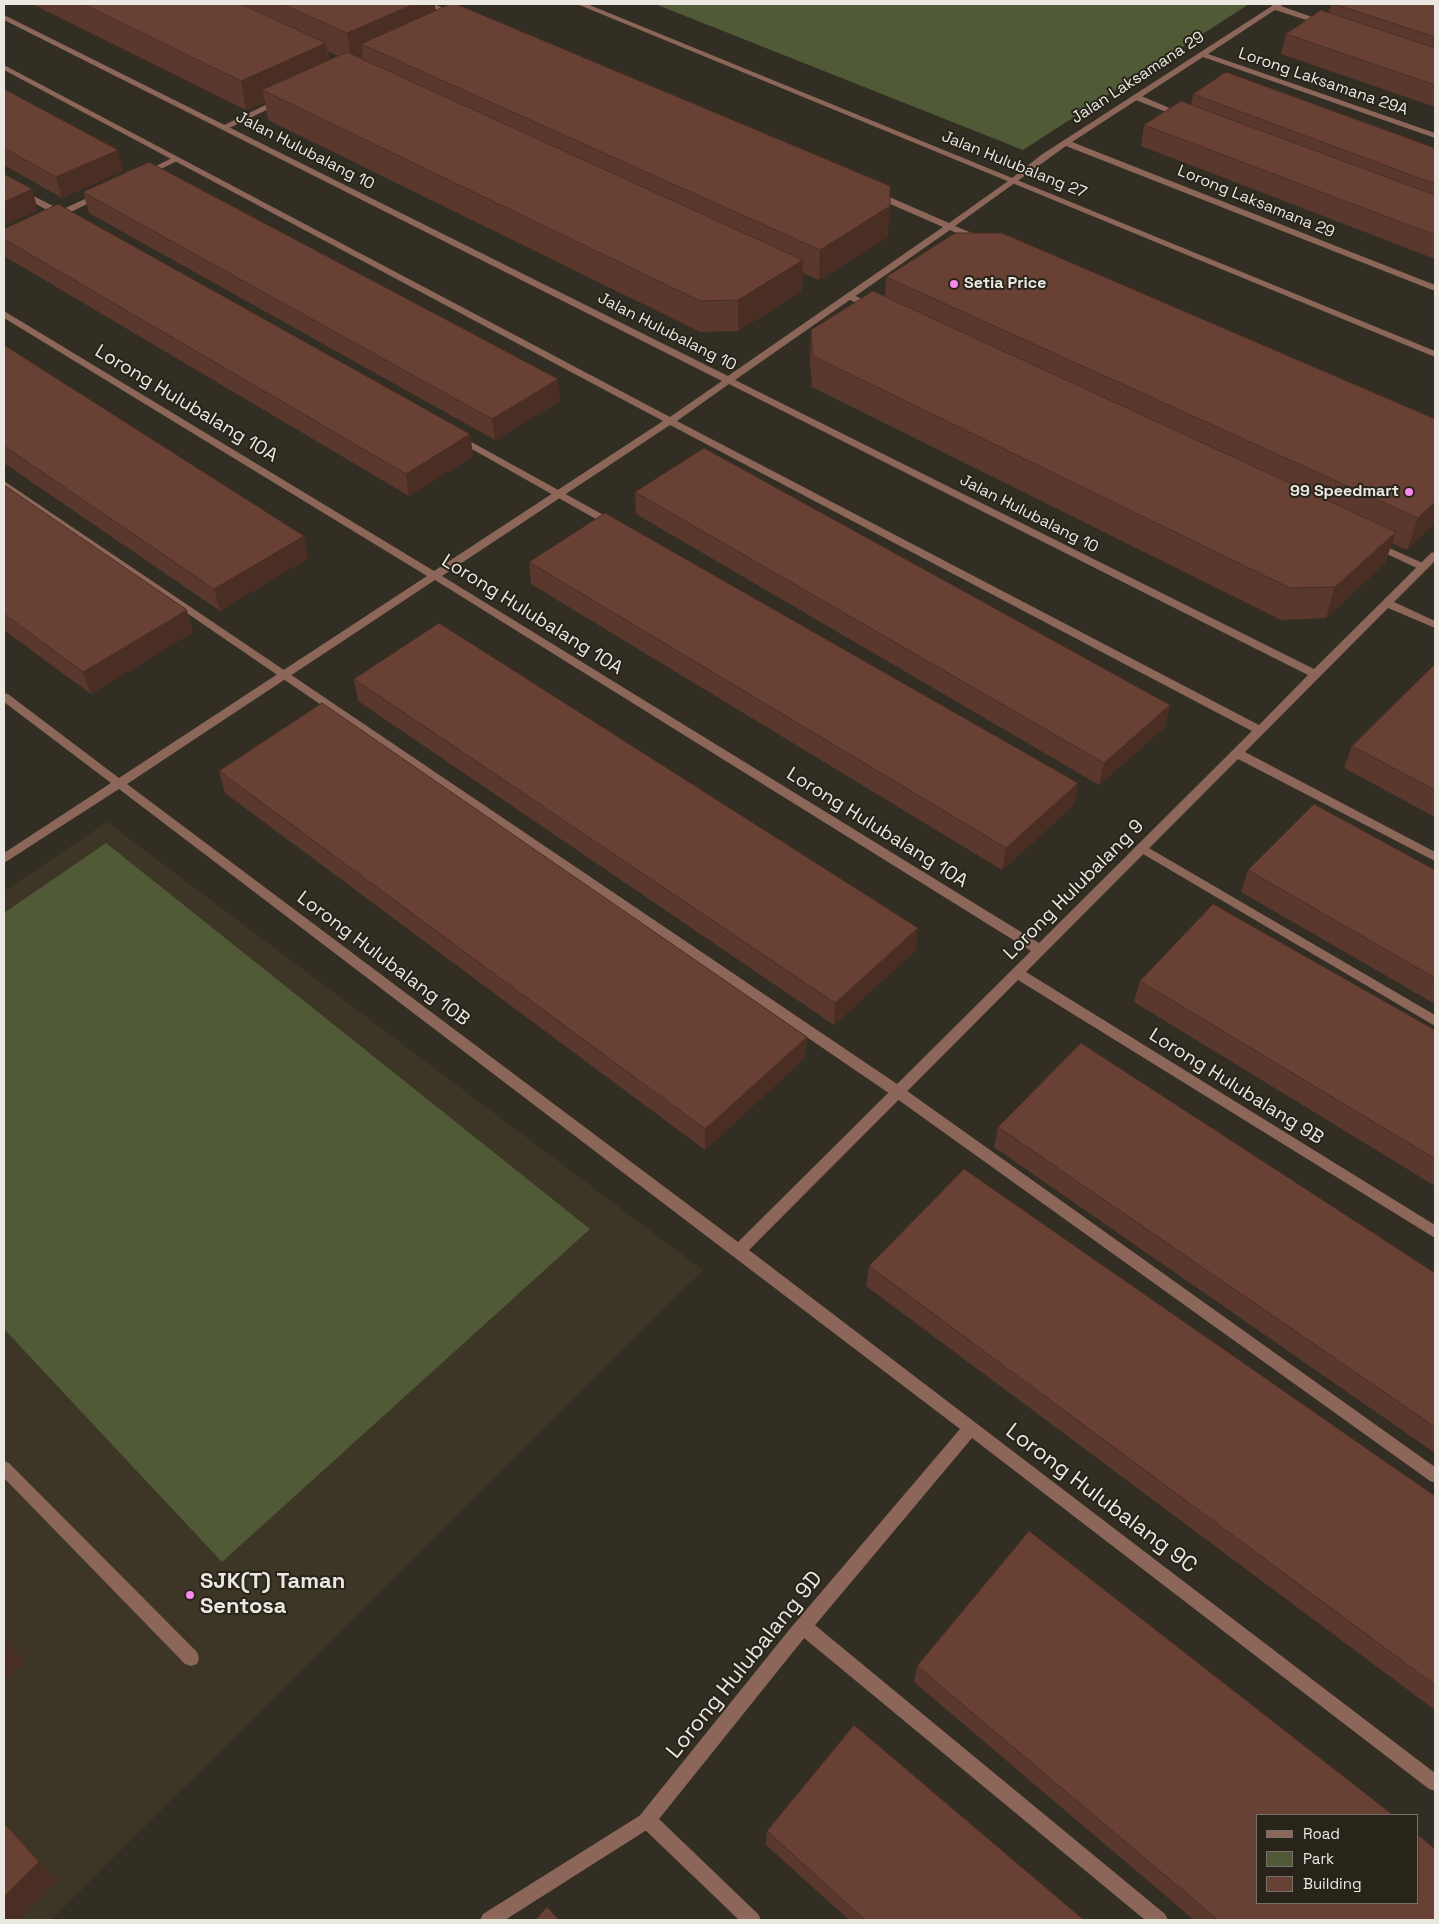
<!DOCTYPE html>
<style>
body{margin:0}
#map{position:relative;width:1439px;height:1924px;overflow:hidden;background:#322e24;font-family:"Space Grotesk",sans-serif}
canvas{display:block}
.frame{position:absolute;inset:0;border:5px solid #eae8e1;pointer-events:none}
.legend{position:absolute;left:1256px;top:1814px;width:162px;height:90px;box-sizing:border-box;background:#28241a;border:1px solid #76726a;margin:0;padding:6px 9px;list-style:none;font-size:15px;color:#eae8e1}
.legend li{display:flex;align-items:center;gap:10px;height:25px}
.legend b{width:25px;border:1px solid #76726a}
</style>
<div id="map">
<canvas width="1439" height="1924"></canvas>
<div class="frame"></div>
<ul class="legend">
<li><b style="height:6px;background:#8c6658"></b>Road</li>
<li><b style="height:14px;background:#505a37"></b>Park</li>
<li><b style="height:14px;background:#694134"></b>Building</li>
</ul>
</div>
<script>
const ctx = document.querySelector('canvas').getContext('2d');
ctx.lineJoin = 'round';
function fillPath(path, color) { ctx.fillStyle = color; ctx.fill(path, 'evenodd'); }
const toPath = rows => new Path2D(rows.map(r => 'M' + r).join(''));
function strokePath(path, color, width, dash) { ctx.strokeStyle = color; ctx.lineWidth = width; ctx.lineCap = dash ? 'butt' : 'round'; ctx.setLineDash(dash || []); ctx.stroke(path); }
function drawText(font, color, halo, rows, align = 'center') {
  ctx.font = font + ' "Space Grotesk",sans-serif'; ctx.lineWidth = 4; ctx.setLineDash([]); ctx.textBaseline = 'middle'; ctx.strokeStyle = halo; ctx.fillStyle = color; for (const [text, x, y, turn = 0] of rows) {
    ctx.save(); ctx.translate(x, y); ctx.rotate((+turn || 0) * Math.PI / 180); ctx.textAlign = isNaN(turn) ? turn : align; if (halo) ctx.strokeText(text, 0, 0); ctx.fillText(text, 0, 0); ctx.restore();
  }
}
fillPath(toPath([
 [107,822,703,1270,51,1920,4,1920,4,891]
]), '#3d3626');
fillPath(toPath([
 [655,4,1249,4,1023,150],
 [106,843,590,1229,222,1562,4,1329,4,913]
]), '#505a37');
fillPath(toPath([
 [1272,5,1278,5,1329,23,1322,25,1272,9,1272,5],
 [1133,95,1139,95,1186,115,1179,117,1133,99,1133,95],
 [278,99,285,101,227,129,220,127,278,99],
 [174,157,181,159,147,176,140,174,174,157],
 [4,181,61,210,98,193,105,195,67,214,69,216,68,218,56,219,52,216,54,214,4,186,4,181],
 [849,293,877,306,878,308,877,310,871,310,846,298,846,294,849,293],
 [457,434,618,523,619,525,614,528,610,527,454,439,454,435,457,434],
 [4,481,903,1088,1435,1467,1435,1483,1430,1481,893,1096,4,488,4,481],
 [1376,542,1427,565,1428,567,1427,569,1419,569,1372,547,1371,545,1376,542],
 [1142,844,1435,1015,1435,1026,1138,851,1136,848,1142,844],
 [4,1461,9,1463,197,1652,199,1658,197,1664,191,1666,185,1664,4,1478,4,1461],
 [804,1619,810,1621,1165,1914,1168,1920,1145,1920,798,1633,796,1627,798,1621,804,1619],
 [647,1811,653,1814,656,1820,653,1826,505,1920,480,1920,483,1914,647,1811]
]), '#8c6658');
fillPath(toPath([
 [425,4,434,4,458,15,451,17,425,4],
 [1275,4,1284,4,1208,54,1435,133,1435,138,1203,57,1072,142,1435,285,1435,291,1066,146,955,226,984,238,984,242,978,242,950,230,735,380,1314,669,1431,553,1435,552,1435,561,1394,602,1435,621,1435,628,1388,608,1245,752,1435,852,1435,861,1238,759,1026,972,1435,1225,1435,1238,1018,980,749,1250,1435,1773,1435,1791,1429,1789,972,1438,801,1642,659,1819,758,1914,761,1920,739,1920,641,1826,638,1820,641,1814,789,1630,960,1429,119,789,4,863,4,853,111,783,4,702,4,693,8,694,119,778,427,576,4,318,4,311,434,571,663,421,4,70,4,65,670,417,722,381,4,20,4,15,728,376,943,227,872,196,872,192,878,192,949,223,1011,179,1041,155,1275,4],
 [729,384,1308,675,1259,725,677,421,729,384],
 [670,425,1252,731,1039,943,442,576,670,425],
 [435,580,1031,951,738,1242,127,784,435,580]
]), '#8c6658');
fillPath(toPath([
 [577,4,587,4,1435,351,1435,357,577,4]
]), '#8c6658');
fillPath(toPath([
 [32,4,435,4,435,10,888,237,819,280,803,273,802,291,738,331,700,332,268,120,265,102,246,110],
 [328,51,338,56,329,60],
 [1331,4,1432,4,1435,5,1435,107,1281,54,1286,34,1329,13],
 [4,89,123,171,62,198,4,165],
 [1193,94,1435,148,1435,259,1141,146,1144,125,1191,105],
 [83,192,560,401,495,440,89,213],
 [4,229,470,434,473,456,409,496,4,256],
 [886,277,1435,523,1407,550,1392,543,1385,563,1326,618,1281,620,812,387,810,361,811,330,885,296],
 [4,345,308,558,220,611,4,463],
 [4,485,193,632,91,694,4,630],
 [635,492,1170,705,1165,727,1099,785,636,514],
 [529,562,1078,783,1074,805,1002,870,531,584],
 [1435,664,1435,817,1344,768,1352,746],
 [354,679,916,950,834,1025,358,701],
 [219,771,807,1037,805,1058,705,1150,225,793],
 [1248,870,1435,870,1435,1004,1241,892],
 [1140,981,1435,1030,1435,1186,1134,1002],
 [998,1127,1435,1273,1435,1453,994,1147],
 [869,1266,1435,1496,1435,1710,866,1286],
 [917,1666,1435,1920,1194,1920,914,1682],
 [767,1831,1084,1920,849,1920,766,1845]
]), '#5a382d');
fillPath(toPath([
 [414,4,435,4,437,23,361,44,363,57,352,62,347,33],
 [326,43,331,72,262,90,265,102,246,110,241,81],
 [118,150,123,171,62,198,56,177],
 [32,189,38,210,4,226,4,202],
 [890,206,888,237,819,280,820,250],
 [803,260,802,291,738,331,738,300],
 [558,379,560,401,495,440,492,419],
 [470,434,473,456,409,496,406,474],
 [1435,502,1435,523,1407,550,1418,518],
 [1396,532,1385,563,1326,618,1335,587],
 [304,536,308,558,220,611,214,589],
 [187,610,193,632,91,694,83,672],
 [1170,705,1165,727,1099,785,1104,763],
 [1078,783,1074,805,1002,870,1006,848],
 [918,928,916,950,834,1025,835,1003],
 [807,1037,805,1058,705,1150,705,1129],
 [6,1639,24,1662,4,1680,4,1641],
 [4,1822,57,1881,18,1920,4,1920]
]), '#4a2e24');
const building = toPath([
 [83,4,241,4,326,43,241,81,83,4],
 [282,4,414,4,347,33,282,4],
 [450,4,456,4,890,186,890,206,820,250,361,44,450,4],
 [1334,4,1432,4,1435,5,1435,37,1334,4],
 [1321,10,1435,48,1435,85,1286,34,1321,10],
 [347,52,803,260,738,300,700,301,262,90,347,52],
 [1226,72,1435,148,1435,184,1193,94,1226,72],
 [4,89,118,150,56,177,4,148,4,89],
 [1181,101,1435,195,1435,235,1144,125,1181,101],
 [149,162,558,379,492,419,83,192,149,162],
 [4,174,32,189,4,202,4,174],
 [58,204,470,434,406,474,4,239,4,229,58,204],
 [955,233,1002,233,1435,419,1435,502,1418,518,886,277,955,233],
 [873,291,1396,532,1335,587,1290,588,813,356,811,330,873,291],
 [4,345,304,536,214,589,4,446,4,345],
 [704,448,1170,705,1104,763,635,492,704,448],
 [4,485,187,610,83,672,4,614,4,485],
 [605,513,1078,783,1006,848,529,562,605,513],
 [439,623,918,928,835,1003,354,679,439,623],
 [1435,664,1435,790,1352,746,1435,664],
 [322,703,807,1037,705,1129,219,771,322,703],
 [1314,804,1435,870,1435,978,1248,870,1314,804],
 [1213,904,1435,1030,1435,1159,1140,981,1213,904],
 [1081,1043,1435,1273,1435,1427,998,1127,1081,1043],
 [964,1169,1435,1496,1435,1685,869,1266,964,1169],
 [1029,1531,1393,1815,1258,1815,1258,1903,1418,1903,1418,1835,1435,1849,1435,1920,1218,1920,917,1666,1029,1531],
 [854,1725,1084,1920,865,1920,767,1831,854,1725],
 [4,1823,39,1862,4,1897,4,1823],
 [547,1907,559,1920,535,1920,547,1907]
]);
fillPath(building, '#694134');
strokePath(building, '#4a2e24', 1);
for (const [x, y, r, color] of [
 [954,284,5,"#f589ee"],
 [1409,492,5,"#f589ee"],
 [190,1595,5,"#f589ee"]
]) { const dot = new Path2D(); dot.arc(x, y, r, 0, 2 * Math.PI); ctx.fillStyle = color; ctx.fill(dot); strokePath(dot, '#28241a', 2); }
drawText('16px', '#eae8e1', '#28241a', [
 ["Jalan Laksamana 29",1138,78,-33],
 ["Lorong Laksamana 29A",1323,82,19],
 ["Jalan Hulubalang 10",305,151,27],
 ["Jalan Hulubalang 27",1014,165,22],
 ["Lorong Laksamana 29",1256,202,22],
 ["Jalan Hulubalang 10",667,332,27],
 ["Jalan Hulubalang 10",1029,514,27]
]);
drawText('bold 16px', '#eae8e1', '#28241a', [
 ["Setia Price",964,284],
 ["99 Speedmart",1399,492,"right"]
], 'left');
drawText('19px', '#eae8e1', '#28241a', [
 ["Lorong Hulubalang 10A",186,404,31],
 ["Lorong Hulubalang 10A",532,615,32],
 ["Lorong Hulubalang 10A",877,828,32],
 ["Lorong Hulubalang 9",1074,890,-45],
 ["Lorong Hulubalang 10B",383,959,37],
 ["Lorong Hulubalang 9B",1236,1087,32]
]);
drawText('22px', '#eae8e1', '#28241a', [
 ["Lorong Hulubalang 9C",1101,1499,37],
 ["Lorong Hulubalang 9D",745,1665,-51]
]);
drawText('bold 22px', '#eae8e1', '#28241a', [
 ["SJK(T) Taman",200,1582],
 ["Sentosa",200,1607]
], 'left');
</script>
